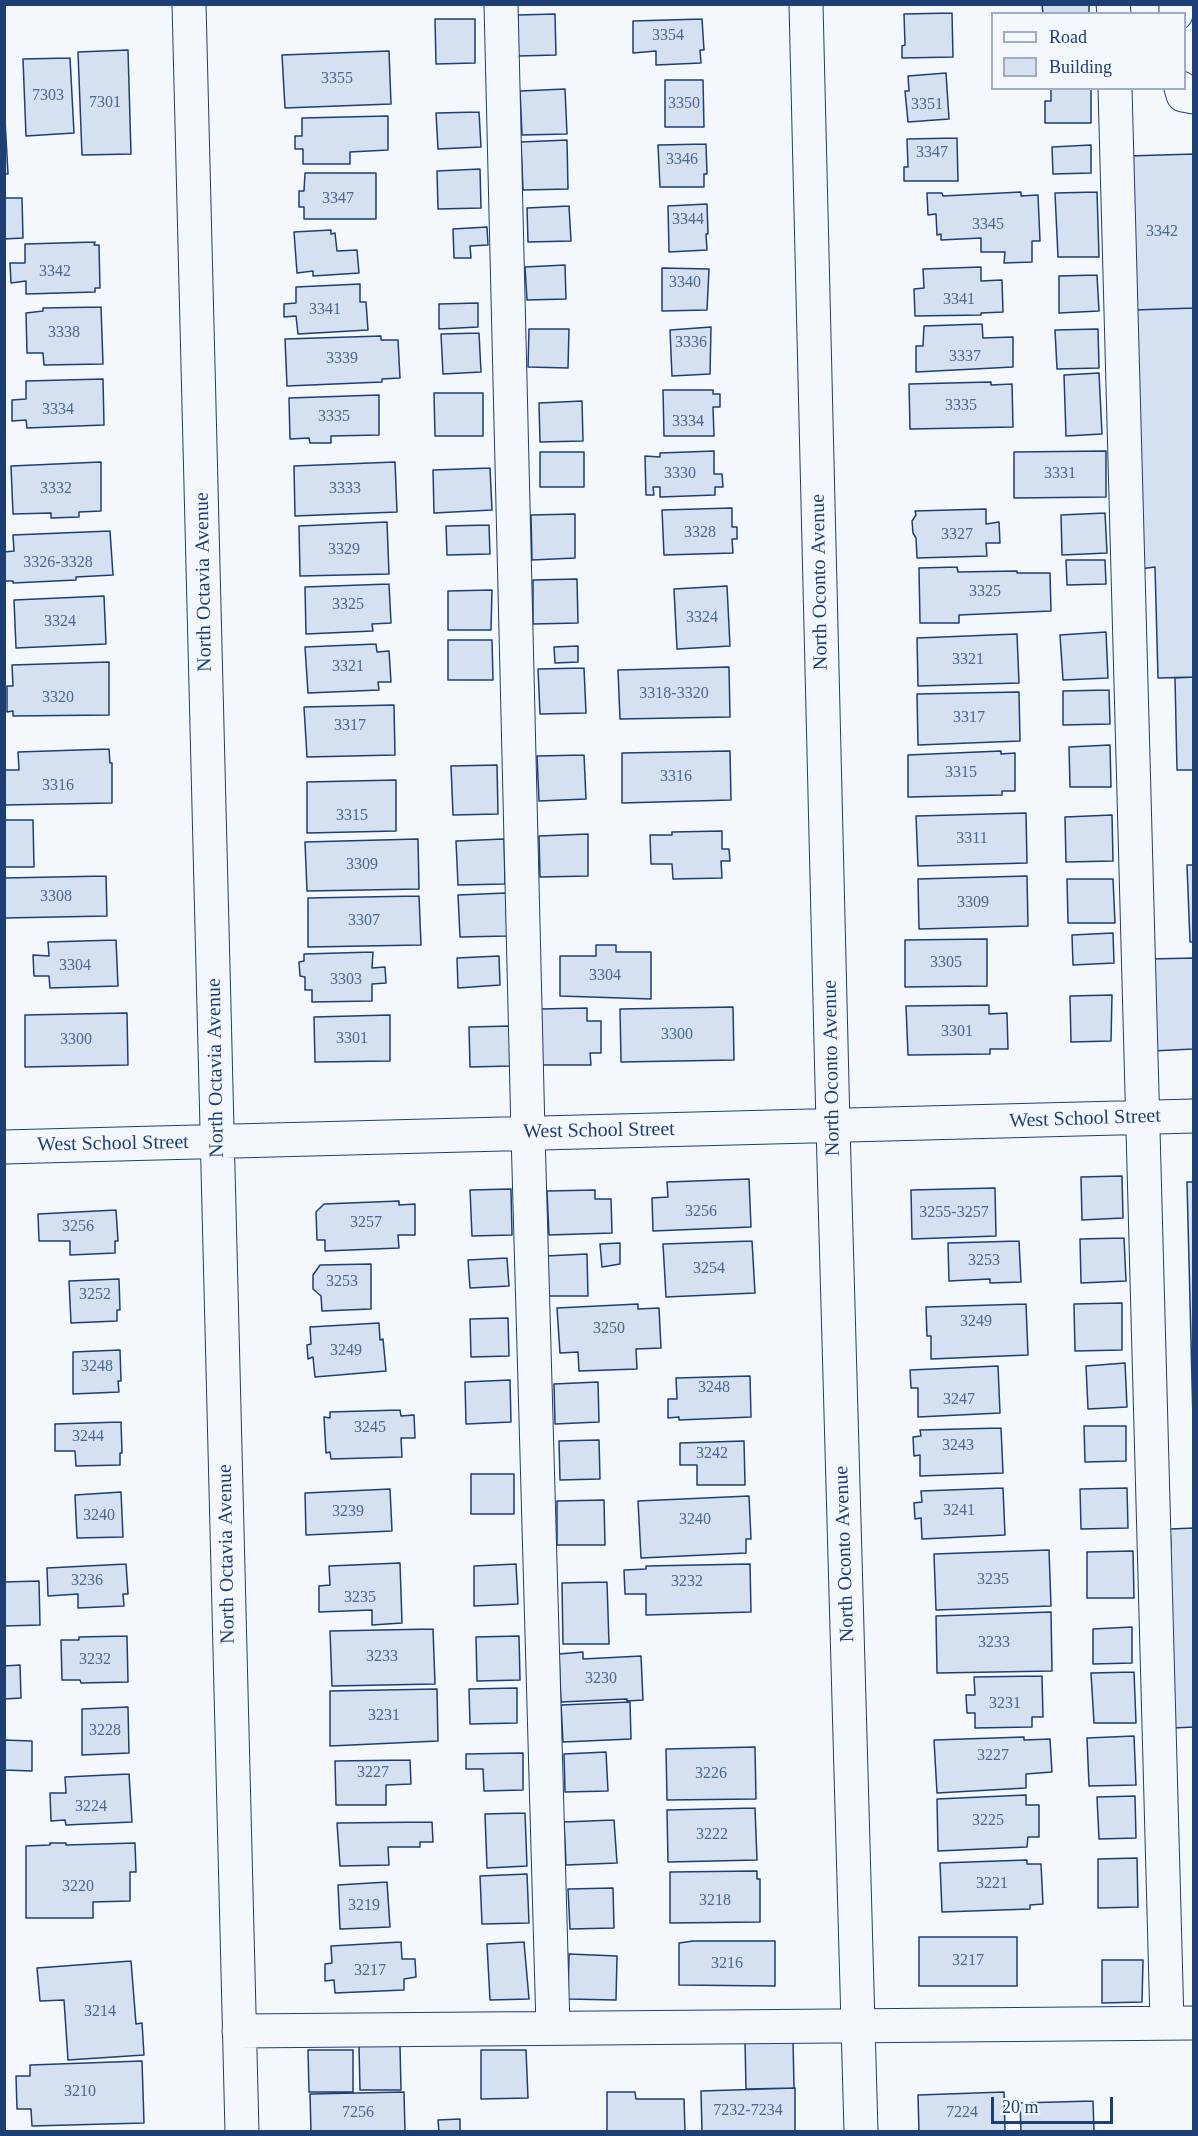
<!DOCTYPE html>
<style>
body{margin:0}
#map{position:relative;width:1198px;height:2136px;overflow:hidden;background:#f4f7fb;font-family:Georgia,serif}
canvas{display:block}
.frame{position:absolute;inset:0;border:6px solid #1d3f73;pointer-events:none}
.legend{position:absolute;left:991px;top:12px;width:195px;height:78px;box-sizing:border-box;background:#f4f7fb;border:2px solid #9eadc5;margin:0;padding:8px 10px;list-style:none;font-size:18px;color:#1d3f73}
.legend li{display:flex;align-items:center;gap:12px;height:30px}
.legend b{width:30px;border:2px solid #9eadc5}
.scale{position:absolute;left:991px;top:2097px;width:122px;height:27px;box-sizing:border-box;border:3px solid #1d3f73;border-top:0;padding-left:8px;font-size:18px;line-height:21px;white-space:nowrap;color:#1d3f73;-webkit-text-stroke:4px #f4f7fb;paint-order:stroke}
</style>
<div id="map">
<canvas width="1198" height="2136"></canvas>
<div class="frame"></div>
<ul class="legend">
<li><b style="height:8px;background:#f4f7fb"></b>Road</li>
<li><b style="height:16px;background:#d5e0f0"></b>Building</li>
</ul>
<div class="scale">20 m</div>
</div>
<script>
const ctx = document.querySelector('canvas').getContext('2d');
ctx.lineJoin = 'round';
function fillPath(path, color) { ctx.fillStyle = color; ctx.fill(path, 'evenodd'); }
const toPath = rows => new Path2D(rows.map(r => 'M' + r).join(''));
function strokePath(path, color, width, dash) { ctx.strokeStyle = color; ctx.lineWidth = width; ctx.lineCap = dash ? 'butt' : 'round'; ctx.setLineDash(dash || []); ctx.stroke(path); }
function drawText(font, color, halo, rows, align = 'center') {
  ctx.font = font + ' Georgia,serif'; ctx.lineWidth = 4.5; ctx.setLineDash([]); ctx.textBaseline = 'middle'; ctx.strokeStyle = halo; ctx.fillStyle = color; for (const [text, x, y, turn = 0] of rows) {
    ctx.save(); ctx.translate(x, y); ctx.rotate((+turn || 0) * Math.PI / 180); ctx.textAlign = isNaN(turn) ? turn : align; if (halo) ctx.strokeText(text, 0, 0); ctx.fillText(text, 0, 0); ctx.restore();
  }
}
const building = toPath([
 [1042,4,1089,4,1089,14,1043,14,1042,4],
 [952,13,953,57,902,58,902,46,905,45,904,14,952,13],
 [555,14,556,55,518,56,518,15,555,14],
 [435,19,475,19,475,63,436,64,435,19],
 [702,19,704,50,700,50,701,63,656,65,656,51,633,53,633,21,702,19],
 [128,50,131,154,82,155,78,52,128,50],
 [389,51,391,104,285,108,282,55,389,51],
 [70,58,74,133,26,136,23,59,70,58],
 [946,73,949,119,908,122,905,91,909,91,908,76,946,73],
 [665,80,703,80,704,127,665,127,665,80],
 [1051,88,1091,88,1091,123,1045,123,1045,101,1051,101,1051,88],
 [565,89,567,134,522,135,520,91,565,89],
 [4,101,8,174,5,174,4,188,4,101],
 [479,112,481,147,438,149,436,113,479,112],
 [388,116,388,150,350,152,350,164,303,164,303,149,295,149,295,136,302,136,302,118,388,116],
 [957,138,958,181,904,181,904,167,908,167,907,139,957,138],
 [567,140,568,189,523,190,521,142,567,140],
 [706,144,707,174,704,174,704,187,660,187,658,145,706,144],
 [1091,145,1091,173,1053,174,1052,147,1091,145],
 [1194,154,1194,308,1134,310,1128,156,1194,154],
 [480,169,481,208,438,209,437,171,480,169],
 [305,173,376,173,376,219,304,219,304,207,299,207,299,191,304,191,305,173],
 [1021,192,1021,196,1038,195,1040,241,1032,241,1032,262,1004,263,1005,252,981,252,981,238,941,240,941,234,937,235,936,214,928,215,927,193,942,193,943,196,1021,192],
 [1097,192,1099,257,1058,257,1055,193,1097,192],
 [4,198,22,198,23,238,4,239,4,198],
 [707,204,708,234,706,234,707,250,669,252,668,206,707,204],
 [569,206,571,241,528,242,527,208,569,206],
 [487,227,488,245,470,246,471,258,454,258,453,229,487,227],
 [331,230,331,234,335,233,337,251,357,250,359,273,313,276,313,271,297,273,294,232,331,230],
 [95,242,94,245,99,245,100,288,95,288,95,292,26,294,26,281,11,283,10,263,25,263,25,244,95,242],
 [565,265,566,299,527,300,525,267,565,265],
 [981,267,981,281,1002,280,1003,312,981,313,981,315,915,316,914,289,924,288,923,269,981,267],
 [662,268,709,269,707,310,662,311,662,268],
 [1097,275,1099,311,1059,313,1059,276,1097,275],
 [360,284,360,302,366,302,368,330,298,334,296,316,284,317,284,304,296,303,296,287,360,284],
 [478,303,478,327,439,329,439,304,478,303],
 [101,307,103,364,44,365,43,353,27,353,26,313,43,311,43,308,101,307],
 [1194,308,1194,677,1158,678,1155,567,1140,569,1134,310,1194,308],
 [982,324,983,338,1013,337,1013,367,916,372,916,346,923,346,924,326,982,324],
 [711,327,710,374,672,376,670,330,711,327],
 [529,329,569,329,568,368,528,367,529,329],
 [1098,329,1099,368,1057,369,1055,330,1098,329],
 [479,333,481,372,443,374,441,334,479,333],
 [381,336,381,340,398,340,400,378,382,379,382,382,287,386,285,339,381,336],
 [1099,373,1102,434,1066,436,1064,375,1099,373],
 [103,379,104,425,27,428,26,420,12,421,12,400,26,399,26,381,103,379],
 [991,382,991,385,1012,384,1013,427,910,429,909,384,991,382],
 [663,390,713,390,713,394,720,394,720,407,713,407,714,436,664,436,663,390],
 [434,393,483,393,483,436,435,436,434,393],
 [379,395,379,435,331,436,331,443,310,443,309,438,290,439,289,398,379,395],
 [582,401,583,441,540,442,539,403,582,401],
 [714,451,714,474,722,474,723,487,715,487,715,495,660,497,660,487,653,487,654,495,646,495,645,456,660,457,660,453,714,451],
 [1106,451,1106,497,1014,498,1014,452,1106,451],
 [540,452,584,452,584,487,540,487,540,452],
 [101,462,101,511,79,512,79,517,51,518,51,513,13,514,11,466,101,462],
 [395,462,397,512,295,516,294,466,395,462],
 [490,468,492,510,434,513,433,470,490,468],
 [732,508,732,527,737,527,737,539,732,539,733,553,664,555,662,510,732,508],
 [986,509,986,524,999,522,1000,543,986,543,987,556,917,558,916,538,913,533,912,521,916,515,915,511,986,509],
 [1105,513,1107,553,1062,555,1061,515,1105,513],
 [575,514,575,558,532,560,531,515,575,514],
 [387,522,389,574,300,576,299,526,387,522],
 [489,525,490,554,447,555,446,526,489,525],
 [110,531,113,575,76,577,76,580,13,583,13,581,4,581,4,552,14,551,13,535,110,531],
 [1066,560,1105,560,1106,584,1067,585,1066,560],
 [957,567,958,572,1017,571,1017,573,1050,573,1051,611,959,615,959,623,920,623,919,568,957,567],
 [577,579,578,623,533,624,533,580,577,579],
 [389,584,391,623,372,624,373,631,306,634,305,587,389,584],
 [727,586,730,646,677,649,674,589,727,586],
 [492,590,491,630,448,630,448,591,492,590],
 [104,596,106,644,16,648,14,600,104,596],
 [1106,632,1108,678,1063,680,1060,635,1106,632],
 [1017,634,1019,683,918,686,917,638,1017,634],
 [448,640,492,640,493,680,448,680,448,640],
 [376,644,377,652,389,651,391,682,378,682,379,690,308,693,305,647,376,644],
 [578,646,578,662,555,663,554,647,578,646],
 [109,662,109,715,13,716,13,711,7,712,7,686,13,686,12,665,109,662],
 [729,667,730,717,620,719,618,670,729,667],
 [584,668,586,713,540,714,538,669,584,668],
 [1194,677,1194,770,1177,770,1175,678,1194,677],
 [1109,690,1110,724,1063,725,1063,691,1109,690],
 [1019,692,1020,741,918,745,917,694,1019,692],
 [394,705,395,755,307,757,304,707,394,705],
 [1110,745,1111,787,1070,787,1069,747,1110,745],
 [109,749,110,763,112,763,112,803,5,805,4,770,19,770,18,752,109,749],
 [730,751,731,800,622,803,622,753,730,751],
 [1001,751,1001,754,1015,753,1015,791,1002,791,1002,795,908,797,908,755,1001,751],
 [584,755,586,799,539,801,537,756,584,755],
 [497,765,498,814,453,815,451,766,497,765],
 [396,780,396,831,307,833,307,782,396,780],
 [1026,813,1027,863,918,866,916,816,1026,813],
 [1112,815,1113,861,1066,862,1065,817,1112,815],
 [4,820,33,820,34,867,4,867,4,820],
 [722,831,722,849,729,849,730,861,721,861,722,878,673,879,672,864,651,864,650,835,672,835,672,832,722,831],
 [588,834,588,876,540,877,539,836,588,834],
 [418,839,419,889,307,891,305,842,418,839],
 [504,839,505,884,458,885,456,841,504,839],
 [1187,865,1194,865,1194,942,1190,942,1187,865],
 [106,876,107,916,4,918,4,878,106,876],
 [1027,876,1028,926,919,929,918,879,1027,876],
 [1067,879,1113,879,1115,923,1068,923,1067,879],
 [506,893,507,936,460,937,458,895,506,893],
 [419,896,421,945,308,947,308,898,419,896],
 [1113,933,1114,963,1073,965,1072,935,1113,933],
 [987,939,987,986,905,987,905,940,987,939],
 [116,940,118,986,50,988,49,976,34,976,33,955,49,956,48,942,116,940],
 [596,945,616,945,616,952,651,952,651,999,560,996,560,956,596,956,596,945],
 [373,952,372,968,385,967,386,983,372,984,372,1001,312,1002,312,990,305,990,305,977,300,976,299,962,304,961,304,954,373,952],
 [499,956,500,985,458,988,457,958,499,956],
 [1194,958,1194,1049,1152,1051,1150,959,1194,958],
 [1112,995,1111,1041,1071,1042,1070,996,1112,995],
 [989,1005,989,1014,1007,1013,1008,1049,990,1049,990,1054,908,1055,906,1006,989,1005],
 [733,1007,734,1060,621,1062,620,1009,733,1007],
 [587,1008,587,1021,601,1021,601,1053,590,1053,591,1065,540,1065,539,1009,587,1008],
 [127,1013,128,1065,25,1067,25,1015,127,1013],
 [390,1015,390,1061,315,1062,314,1017,390,1015],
 [510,1026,510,1066,470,1067,469,1027,510,1026],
 [1122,1176,1123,1218,1082,1220,1081,1177,1122,1176],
 [749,1179,751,1227,653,1231,652,1198,668,1197,667,1182,749,1179],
 [1187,1182,1194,1182,1194,1460,1187,1182],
 [995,1188,996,1236,912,1239,911,1190,995,1188],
 [511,1189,512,1235,472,1236,470,1190,511,1189],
 [595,1190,595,1199,611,1199,612,1233,549,1235,547,1191,595,1190],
 [399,1201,399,1205,415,1204,415,1235,398,1235,399,1248,325,1251,325,1240,317,1240,316,1212,324,1204,399,1201],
 [116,1210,118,1241,115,1241,115,1253,70,1255,70,1241,39,1241,38,1214,116,1210],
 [1124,1238,1126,1281,1081,1283,1080,1239,1124,1238],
 [752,1241,755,1293,666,1297,663,1244,752,1241],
 [1019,1241,1021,1282,990,1283,990,1279,949,1281,948,1243,1019,1241],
 [620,1243,620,1264,602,1267,600,1244,620,1243],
 [587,1254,588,1296,547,1296,546,1256,587,1254],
 [507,1258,509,1286,470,1288,468,1260,507,1258],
 [371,1264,371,1309,322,1311,321,1296,313,1289,313,1275,320,1265,371,1264],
 [119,1279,120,1310,117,1310,117,1321,71,1323,69,1281,119,1279],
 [1122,1303,1122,1350,1075,1351,1074,1304,1122,1303],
 [638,1304,638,1309,659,1308,661,1348,636,1349,637,1369,579,1371,578,1352,560,1353,557,1308,638,1304],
 [1026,1304,1028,1355,931,1359,931,1336,927,1336,926,1307,1026,1304],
 [508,1318,509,1356,471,1357,470,1319,508,1318],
 [379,1323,380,1340,383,1339,386,1371,315,1377,313,1357,308,1359,307,1345,311,1344,310,1327,379,1323],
 [120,1350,121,1381,118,1381,119,1392,73,1394,73,1352,120,1350],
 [1125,1363,1127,1407,1088,1409,1086,1366,1125,1363],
 [998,1366,1000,1413,918,1417,918,1388,911,1388,910,1370,998,1366],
 [750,1376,751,1417,679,1420,679,1417,668,1418,668,1399,677,1399,676,1378,750,1376],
 [510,1380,511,1422,466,1424,465,1382,510,1380],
 [598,1382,599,1422,555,1424,554,1384,598,1382],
 [400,1410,401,1416,414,1415,415,1438,401,1438,402,1457,331,1459,330,1452,326,1453,324,1417,330,1418,330,1412,400,1410],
 [121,1422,122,1453,120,1453,120,1465,76,1466,75,1451,55,1451,55,1424,121,1422],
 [1084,1426,1126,1426,1126,1461,1085,1462,1084,1426],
 [1001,1428,1003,1473,920,1476,920,1455,914,1456,913,1437,921,1436,920,1430,1001,1428],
 [599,1440,600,1479,560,1480,559,1441,599,1440],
 [744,1441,745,1485,697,1485,697,1465,680,1465,680,1443,744,1441],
 [471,1474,514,1474,514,1514,471,1514,471,1474],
 [1003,1488,1005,1535,922,1539,921,1518,915,1519,914,1503,922,1502,921,1491,1003,1488],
 [1127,1488,1128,1528,1081,1529,1080,1489,1127,1488],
 [390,1489,392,1531,306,1535,305,1493,390,1489],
 [121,1492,123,1537,77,1538,75,1495,121,1492],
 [749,1496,751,1539,746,1539,746,1553,641,1558,638,1501,749,1496],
 [604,1500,605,1545,557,1545,557,1501,604,1500],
 [1194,1528,1194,1727,1173,1728,1167,1547,1171,1547,1170,1529,1194,1528],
 [1049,1550,1051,1606,936,1610,934,1554,1049,1550],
 [1133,1551,1134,1598,1087,1598,1087,1552,1133,1551],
 [400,1563,402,1623,372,1625,372,1610,319,1612,319,1586,330,1585,329,1566,400,1563],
 [126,1564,128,1594,123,1594,124,1606,78,1608,78,1594,48,1596,47,1568,126,1564],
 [516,1564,518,1604,474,1606,474,1566,516,1564],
 [750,1564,751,1612,646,1615,646,1594,625,1594,624,1570,646,1569,646,1566,750,1564],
 [39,1581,40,1625,4,1626,4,1582,39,1581],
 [607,1582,609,1644,563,1644,562,1583,607,1582],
 [1051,1612,1052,1671,937,1673,936,1616,1051,1612],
 [1132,1627,1132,1663,1093,1664,1093,1629,1132,1627],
 [433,1629,435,1684,332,1686,330,1631,433,1629],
 [127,1636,128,1682,81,1683,80,1680,62,1680,61,1640,79,1640,79,1637,127,1636],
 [519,1636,520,1680,477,1681,476,1637,519,1636],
 [583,1652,583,1659,641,1656,643,1700,627,1701,627,1699,561,1702,559,1654,583,1652],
 [20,1665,21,1698,4,1699,4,1666,20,1665],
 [1134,1672,1136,1723,1094,1723,1091,1673,1134,1672],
 [1042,1676,1043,1717,1032,1717,1032,1727,975,1728,975,1713,967,1713,966,1695,975,1695,974,1677,1042,1676],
 [517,1688,517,1723,470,1724,469,1689,517,1688],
 [437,1689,438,1741,330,1746,330,1691,437,1689],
 [630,1702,631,1739,563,1742,561,1705,630,1702],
 [128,1707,129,1753,82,1755,82,1709,128,1707],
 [1134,1736,1136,1785,1089,1786,1087,1738,1134,1736],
 [1024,1737,1024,1740,1050,1739,1052,1772,1026,1774,1026,1788,937,1793,934,1740,1024,1737],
 [4,1740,32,1741,32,1771,4,1770,4,1740],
 [755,1747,756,1799,667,1800,666,1749,755,1747],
 [606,1752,608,1791,565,1792,564,1754,606,1752],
 [523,1753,523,1790,484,1791,483,1769,466,1769,466,1754,523,1753],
 [410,1760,411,1784,386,1785,386,1805,336,1805,335,1761,410,1760],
 [129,1774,132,1822,66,1825,65,1820,51,1821,50,1793,66,1793,65,1777,129,1774],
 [1026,1795,1026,1805,1039,1805,1039,1837,1028,1837,1027,1847,938,1851,937,1799,1026,1795],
 [1135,1796,1136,1838,1099,1839,1097,1797,1135,1796],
 [755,1808,757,1860,668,1862,667,1810,755,1808],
 [525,1813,527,1866,487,1868,485,1814,525,1813],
 [614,1820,617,1863,566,1865,564,1822,614,1820],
 [432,1822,433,1842,420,1842,420,1847,388,1847,389,1865,340,1866,337,1823,432,1822],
 [50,1843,66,1843,66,1845,135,1843,136,1872,130,1872,130,1901,93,1902,93,1918,26,1918,26,1846,50,1845,50,1843],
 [1137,1858,1138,1907,1098,1908,1098,1859,1137,1858],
 [1027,1860,1027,1864,1041,1864,1043,1904,1030,1905,1030,1909,942,1912,940,1863,1027,1860],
 [757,1871,757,1879,760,1879,760,1922,670,1923,670,1872,757,1871],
 [527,1874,529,1923,482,1924,480,1876,527,1874],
 [387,1882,390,1927,340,1929,338,1885,387,1882],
 [613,1888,614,1928,570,1929,568,1889,613,1888],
 [919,1937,1017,1937,1017,1986,919,1986,919,1937],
 [693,1941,775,1941,775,1986,679,1985,679,1943,693,1941],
 [401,1942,402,1959,415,1959,416,1977,404,1979,404,1990,335,1993,334,1980,325,1981,325,1964,332,1963,331,1946,401,1942],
 [524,1942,529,1999,490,2000,487,1944,524,1942],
 [569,1954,617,1956,616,2000,568,1999,569,1954],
 [1102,1960,1143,1960,1142,2002,1102,2003,1102,1960],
 [131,1961,136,2024,142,2023,144,2055,68,2060,64,2000,40,2001,37,1968,131,1961],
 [793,2040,794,2088,746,2089,745,2041,793,2040],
 [359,2046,400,2046,401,2090,360,2090,359,2046],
 [308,2050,353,2050,353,2092,309,2092,308,2050],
 [481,2050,526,2050,528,2098,481,2099,481,2050],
 [142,2061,144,2123,32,2126,31,2109,17,2109,16,2076,30,2076,30,2065,142,2061],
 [795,2088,795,2132,702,2132,701,2091,795,2088],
 [404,2092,405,2132,311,2132,310,2094,404,2092],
 [607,2092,635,2092,636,2099,684,2099,685,2132,607,2132,607,2092],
 [1004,2092,1005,2132,919,2132,918,2095,1004,2092],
 [1093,2101,1094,2132,1021,2132,1020,2103,1093,2101],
 [460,2119,460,2131,476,2132,439,2132,438,2120,460,2119]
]);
fillPath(building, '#d5e0f0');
strokePath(building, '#1d3f73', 1.5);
const minor = toPath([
 [189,4,242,2132],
 [501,4,528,1133,553,2027],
 [806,4,833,1126,861,2132],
 [1113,4,1114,14],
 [1176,4,1176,14],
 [1115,88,1167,2023],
 [1181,88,1183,95,1194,97],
 [4,1147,1194,1116],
 [239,2031,1194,2023]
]);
strokePath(minor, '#1d3f73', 35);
strokePath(minor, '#f4f7fb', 33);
drawText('16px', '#4b6792', null, [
 ["3354",668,36],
 ["3355",337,79],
 ["7303",48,96],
 ["7301",105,103],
 ["3350",684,104],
 ["3351",927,105],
 ["3347",932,153],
 ["3346",682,160],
 ["3347",338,199],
 ["3344",688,220],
 ["3345",988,225],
 ["3342",1162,232],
 ["3342",55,272],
 ["3340",685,283],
 ["3341",959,300],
 ["3341",325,310],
 ["3338",64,333],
 ["3336",691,343],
 ["3337",965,357],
 ["3339",342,359],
 ["3335",961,406],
 ["3334",58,410],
 ["3335",334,417],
 ["3334",688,422],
 ["3330",680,474],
 ["3331",1060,474],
 ["3332",56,489],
 ["3333",345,489],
 ["3328",700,533],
 ["3327",957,535],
 ["3329",344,550],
 ["3326-3328",58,563],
 ["3325",985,592],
 ["3325",348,605],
 ["3324",702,618],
 ["3324",60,622],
 ["3321",968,660],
 ["3321",348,667],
 ["3318-3320",674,694],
 ["3320",58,698],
 ["3317",969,718],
 ["3317",350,726],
 ["3315",961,773],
 ["3316",676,777],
 ["3316",58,786],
 ["3315",352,816],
 ["3311",972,839],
 ["3309",362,865],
 ["3308",56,897],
 ["3309",973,903],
 ["3307",364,921],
 ["3305",946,963],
 ["3304",75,966],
 ["3304",605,976],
 ["3303",346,980],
 ["3301",957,1032],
 ["3300",677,1035],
 ["3301",352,1039],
 ["3300",76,1040],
 ["3256",701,1212],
 ["3255-3257",954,1213],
 ["3257",366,1223],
 ["3256",78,1227],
 ["3253",984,1261],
 ["3254",709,1269],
 ["3253",342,1282],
 ["3252",95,1295],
 ["3249",976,1322],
 ["3250",609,1329],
 ["3249",346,1351],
 ["3248",97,1367],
 ["3248",714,1388],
 ["3247",959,1400],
 ["3245",370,1428],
 ["3244",88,1437],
 ["3243",958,1446],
 ["3242",712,1454],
 ["3241",959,1511],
 ["3239",348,1512],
 ["3240",99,1516],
 ["3240",695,1520],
 ["3235",993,1580],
 ["3236",87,1581],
 ["3232",687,1582],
 ["3235",360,1598],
 ["3233",994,1643],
 ["3233",382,1657],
 ["3232",95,1660],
 ["3230",601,1679],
 ["3231",1005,1704],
 ["3231",384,1716],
 ["3228",105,1731],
 ["3227",993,1756],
 ["3227",373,1773],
 ["3226",711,1774],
 ["3224",91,1807],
 ["3225",988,1821],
 ["3222",712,1835],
 ["3221",992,1884],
 ["3220",78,1887],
 ["3218",715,1901],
 ["3219",364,1906],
 ["3217",968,1961],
 ["3216",727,1964],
 ["3217",370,1971],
 ["3214",100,2012],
 ["3210",80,2092],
 ["7232-7234",748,2111],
 ["7256",358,2113],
 ["7224",962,2113]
]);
drawText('20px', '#1d3f73', '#f4f7fb', [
 ["North Octavia Avenue",204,582,-91],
 ["North Oconto Avenue",820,582,-91],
 ["North Octavia Avenue",216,1068,-91],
 ["North Oconto Avenue",832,1068,-91],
 ["West School Street",1085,1119,-2],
 ["West School Street",599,1131,-1],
 ["West School Street",113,1144,-1],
 ["North Octavia Avenue",227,1554,-91],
 ["North Oconto Avenue",845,1554,-92]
]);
</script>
